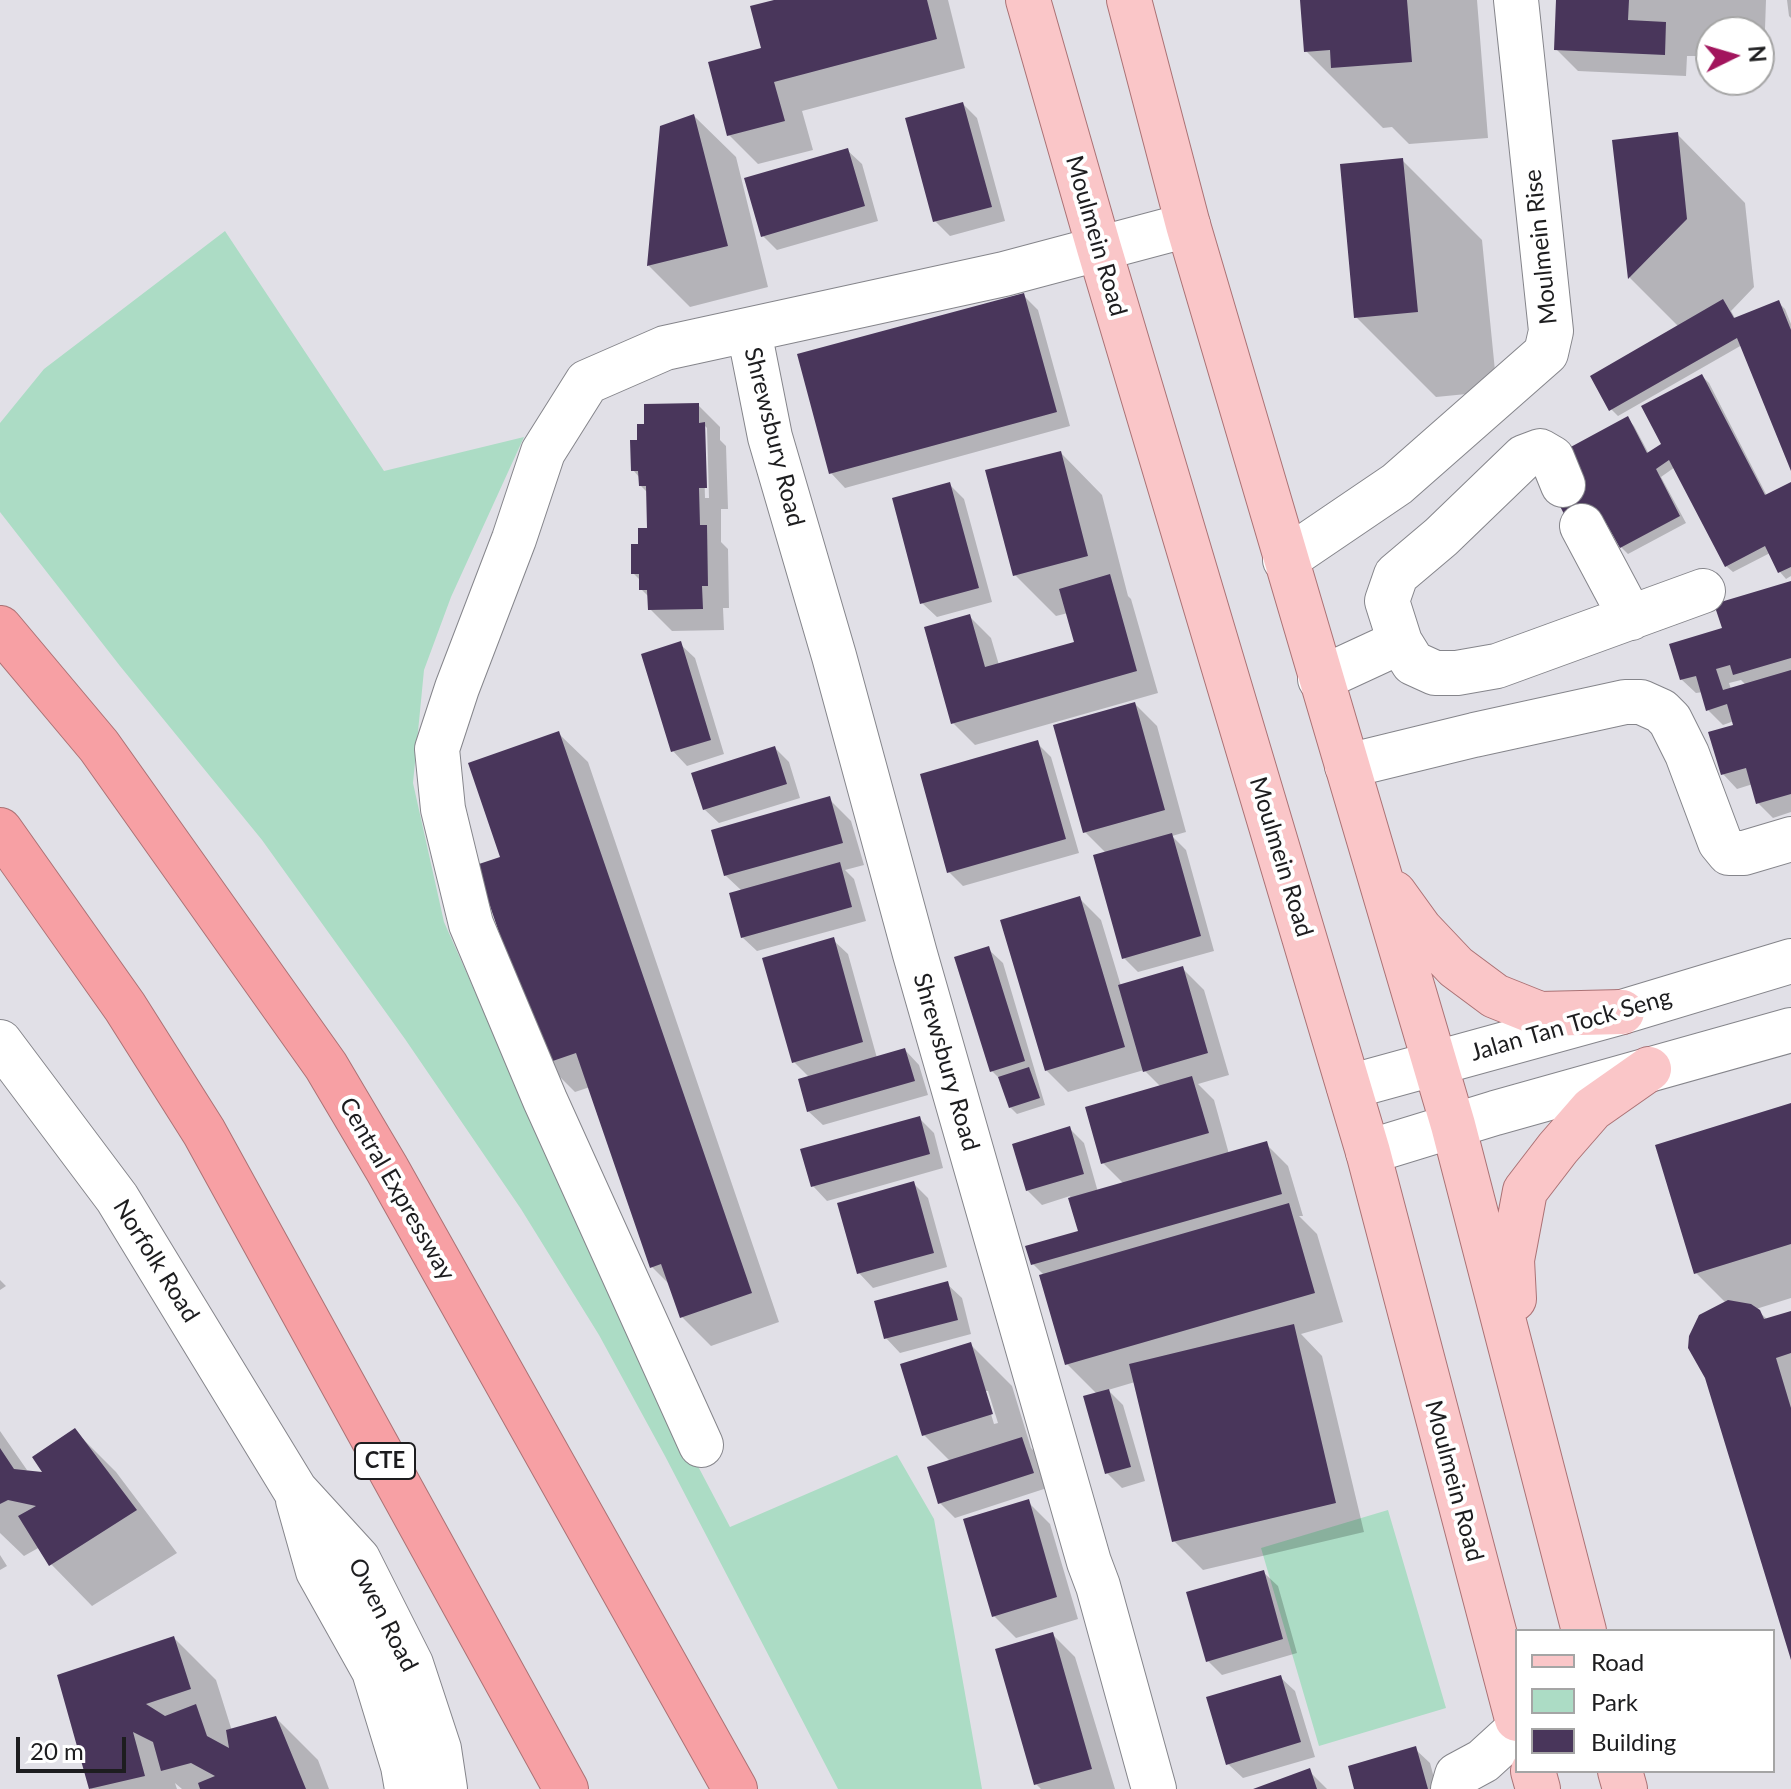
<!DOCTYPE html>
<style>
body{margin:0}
#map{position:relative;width:1791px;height:1789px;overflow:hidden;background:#e1e0e7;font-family:Lato,sans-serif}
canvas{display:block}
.legend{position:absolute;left:1515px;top:1629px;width:260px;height:144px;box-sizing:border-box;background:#fff;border:2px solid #a5a5a5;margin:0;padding:10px 14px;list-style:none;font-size:24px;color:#1d1d1f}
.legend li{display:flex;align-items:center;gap:16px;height:40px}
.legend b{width:40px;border:2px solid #a5a5a5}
.north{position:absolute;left:1695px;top:16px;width:80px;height:80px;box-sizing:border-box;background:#fff;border:2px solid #a5a5a5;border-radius:50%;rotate:85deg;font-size:22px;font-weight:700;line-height:32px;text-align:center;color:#1d1d1f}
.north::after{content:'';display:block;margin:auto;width:28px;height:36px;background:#a2155d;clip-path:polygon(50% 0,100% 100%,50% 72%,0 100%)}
.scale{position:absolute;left:16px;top:1737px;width:110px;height:36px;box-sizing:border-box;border:4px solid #1d1d1f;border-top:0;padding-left:10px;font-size:24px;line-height:28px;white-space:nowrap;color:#1d1d1f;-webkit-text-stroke:6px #fff;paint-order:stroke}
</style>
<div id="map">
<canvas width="1791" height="1789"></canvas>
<ul class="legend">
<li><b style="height:10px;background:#fac6c8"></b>Road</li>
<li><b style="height:22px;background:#acdcc5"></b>Park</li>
<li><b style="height:22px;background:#49365b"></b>Building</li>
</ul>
<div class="north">N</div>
<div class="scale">20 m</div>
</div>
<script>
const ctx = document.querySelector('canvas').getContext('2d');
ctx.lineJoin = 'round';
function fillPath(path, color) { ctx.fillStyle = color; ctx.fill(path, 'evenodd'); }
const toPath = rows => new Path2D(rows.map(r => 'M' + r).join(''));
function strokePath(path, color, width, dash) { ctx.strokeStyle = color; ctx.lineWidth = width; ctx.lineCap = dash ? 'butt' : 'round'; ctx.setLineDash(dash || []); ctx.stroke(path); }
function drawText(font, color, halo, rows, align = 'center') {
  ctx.font = font + ' Lato,sans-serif'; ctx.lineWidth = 8; ctx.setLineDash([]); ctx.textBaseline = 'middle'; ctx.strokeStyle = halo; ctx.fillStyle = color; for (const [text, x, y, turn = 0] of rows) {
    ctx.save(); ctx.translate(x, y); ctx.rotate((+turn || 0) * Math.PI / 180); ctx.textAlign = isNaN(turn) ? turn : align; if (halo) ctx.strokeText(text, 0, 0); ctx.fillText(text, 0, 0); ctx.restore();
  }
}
fillPath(toPath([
 [225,231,384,471,524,437,451,597,424,670,413,783,444,922,621,1320,730,1527,897,1455,934,1519,982,1789,838,1789,665,1456,599,1335,521,1209,405,1039,262,840,120,666,0,512,0,423,44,369],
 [1388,1510,1446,1708,1319,1746,1261,1548]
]), '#acdcc5');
fillPath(toPath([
 [781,0,948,0,965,68,802,111,813,150,758,164,729,135],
 [1302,0,1477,0,1488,138,1409,144,1392,127,1383,128,1306,51],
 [1558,0,1766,0,1764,58,1759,58,1759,32,1711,32,1711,56,1687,56,1686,76,1578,71,1556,49],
 [1787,0,1791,0,1791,18,1789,16],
 [963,104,977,118,1005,221,950,236,935,221],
 [694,116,736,157,768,287,690,307,649,266,662,127],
 [1677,134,1745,203,1754,287,1731,311,1736,320,1778,302,1785,309,1791,324,1791,466,1742,345,1618,416,1611,409,1679,327,1630,278,1614,142],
 [847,150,862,164,878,221,777,250,763,236],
 [1402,160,1482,240,1497,391,1436,397,1356,317],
 [1023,295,1038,310,1070,426,845,488,831,473],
 [1702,376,1709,383,1767,496,1791,484,1791,576,1786,579,1780,572,1770,553,1733,572,1726,566,1675,467,1661,477,1686,523,1628,554,1621,547,1608,522,1581,536,1628,419,1634,426,1649,454,1663,445],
 [698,405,720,427,720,440,726,446,728,509,721,509,721,542,728,549,729,608,723,608,724,630,672,631,650,609,649,597,641,589,641,581,633,573,640,546,649,530,648,493,641,486,640,478,633,470,639,442],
 [703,424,707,428,709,498,705,498],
 [1061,453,1102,495,1128,596,1131,599,1158,693,975,745,953,723,969,616,991,638,999,665,1077,643,1068,613,1056,616,1015,575],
 [950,485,964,499,992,602,937,617,922,603],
 [1791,583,1791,812,1773,818,1758,803,1753,784,1737,789,1723,774,1736,726,1734,721,1723,725,1708,710,1703,692,1696,693,1681,679,1724,630],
 [1741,680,1746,685,1731,689,1729,683],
 [680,644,695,658,724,754,687,766,673,751],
 [1135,704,1157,726,1186,832,1172,836,1186,850,1214,951,1138,972,1124,958,1106,853,1085,832],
 [558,733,588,762,779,1322,711,1346,682,1317,671,1286,652,1267,590,1087,575,1092,546,1063,503,858],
 [1037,743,1051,757,1079,853,963,886,949,872],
 [775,748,789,762,800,798,719,823,704,809],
 [829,799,851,821,864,865,845,870,854,879,866,921,757,951,742,937,742,891,725,875],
 [1079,898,1101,920,1121,986,1182,968,1204,990,1229,1075,1198,1084,1214,1100,1229,1154,1266,1144,1288,1166,1303,1216,1299,1216,1317,1234,1343,1322,1301,1334,1322,1356,1364,1532,1203,1570,1174,1541,1135,1382,1108,1390,1123,1405,1145,1481,1122,1488,1107,1473,1097,1394,1067,1364,1044,1275,1033,1264,1081,1233,1070,1196,1042,1205,1027,1190,1070,1129,1084,1143,1098,1192,1124,1184,1103,1163,1161,1087,1144,1070,1068,1092,1046,1070],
 [833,940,848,954,877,1058,905,1050,919,1065,928,1095,823,1125,808,1111,810,1078,794,1062],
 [988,949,1003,963,1045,1105,1017,1114,1010,1107,1001,1080,992,1071],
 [1791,1105,1791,1298,1756,1309,1768,1320,1791,1313,1791,1657,1726,1303,1696,1273],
 [919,1118,934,1133,943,1168,827,1201,813,1186],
 [913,1183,928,1198,947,1267,873,1288,859,1273],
 [0,1280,6,1286,0,1290],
 [947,1284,962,1298,971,1334,900,1353,886,1338],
 [970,1344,1012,1386,1031,1448,1036,1453,1047,1488,955,1518,940,1503,951,1462,923,1434],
 [984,1391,988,1391,998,1423,994,1424],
 [0,1431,27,1470,24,1472,46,1475,75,1431,116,1472,177,1553,92,1606,51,1564,40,1547,24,1556,0,1533],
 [1028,1502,1050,1524,1078,1619,1016,1638,994,1616],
 [0,1555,7,1566,0,1570],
 [1263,1572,1278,1586,1297,1653,1222,1675,1208,1661],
 [1053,1635,1075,1657,1115,1789,1041,1789,1036,1784],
 [174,1638,216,1680,232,1731,276,1718,318,1760,329,1789,182,1789,175,1783,177,1789,91,1789,59,1676],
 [1280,1677,1295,1691,1315,1757,1243,1778,1228,1764],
 [1415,1749,1430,1763,1437,1789,1356,1789],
 [1309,1771,1327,1789,1258,1789]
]), '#0003');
fillPath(toPath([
 [774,0,927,0,937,39,774,82,785,121,727,136,708,62,761,48,750,6],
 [1300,0,1407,0,1412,62,1331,68,1330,50,1304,52],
 [1556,0,1629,0,1628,20,1666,22,1665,55,1554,50],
 [963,102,992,207,933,222,905,118],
 [694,114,728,246,647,266,660,126],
 [1678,132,1687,219,1628,279,1612,140],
 [848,148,865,206,761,237,744,178],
 [1403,158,1418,312,1354,318,1340,164],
 [1024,293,1057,412,829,474,797,354],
 [1723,299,1734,318,1779,300,1791,330,1791,471,1737,338,1609,411,1590,376],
 [1702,374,1765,495,1791,482,1791,567,1778,573,1765,546,1725,567,1669,460,1656,469,1680,516,1620,548,1602,516,1573,531,1552,491,1567,449,1628,416,1647,453,1661,444,1641,406],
 [699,403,699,423,705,422,707,488,699,488,700,525,707,525,708,586,702,586,703,609,648,610,647,590,639,590,639,574,631,574,631,544,638,544,638,528,647,528,646,486,639,486,638,471,631,471,630,440,637,440,637,424,644,424,644,404],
 [1061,451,1088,556,1013,576,985,470],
 [950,482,979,588,920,604,892,498],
 [1110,574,1137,671,951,724,924,627,970,614,985,667,1074,642,1059,589],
 [1791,581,1791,658,1733,675,1730,665,1716,669,1723,690,1791,670,1791,794,1756,804,1746,768,1721,775,1708,732,1733,725,1727,704,1706,711,1696,676,1680,680,1669,644,1722,628,1714,604],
 [681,641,711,740,671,752,641,654],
 [1135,702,1165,810,1083,833,1053,725],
 [559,731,752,1293,680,1318,661,1264,650,1268,576,1053,544,1064,476,865,500,857,468,763],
 [1038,740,1066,839,947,873,920,774],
 [775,746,787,784,703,810,691,773],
 [830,796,843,843,724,876,711,830],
 [1172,833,1201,936,1122,959,1093,855],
 [840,862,852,907,741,938,729,893],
 [1080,896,1125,1047,1045,1071,1000,920],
 [834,937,863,1042,792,1063,762,958],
 [989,946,1025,1061,990,1072,954,957],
 [1183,966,1208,1053,1143,1072,1118,985],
 [905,1048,915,1081,807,1112,798,1079],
 [1029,1067,1040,1098,1009,1108,998,1077],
 [1192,1076,1209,1133,1101,1164,1085,1107],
 [1791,1103,1791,1244,1694,1274,1655,1145],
 [920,1116,930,1154,811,1187,800,1149],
 [1070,1126,1084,1174,1026,1191,1012,1144],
 [1267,1141,1282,1194,1031,1265,1025,1246,1078,1231,1068,1198],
 [914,1181,934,1253,857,1274,837,1203],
 [1289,1203,1315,1293,1065,1365,1039,1275],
 [948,1281,958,1320,884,1339,874,1301],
 [1728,1300,1751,1304,1760,1310,1764,1319,1791,1311,1791,1353,1776,1358,1791,1408,1791,1660,1705,1378,1688,1348,1689,1336,1699,1315],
 [1294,1324,1336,1503,1172,1542,1129,1364],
 [971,1342,993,1414,922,1436,900,1364],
 [1109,1389,1131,1467,1105,1474,1083,1396],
 [75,1428,137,1510,49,1566,18,1516,36,1506,8,1500,0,1504,0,1448,14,1469,42,1472,32,1457],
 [1022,1437,1034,1473,938,1504,927,1467],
 [1029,1499,1057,1597,992,1617,963,1519],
 [1264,1570,1283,1639,1206,1662,1186,1592],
 [1053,1632,1092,1769,1034,1785,995,1649],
 [174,1636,191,1689,146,1704,165,1716,196,1704,207,1736,229,1748,226,1730,276,1716,306,1789,200,1789,198,1783,215,1776,191,1763,161,1771,153,1742,133,1732,145,1776,89,1789,57,1675],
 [1281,1675,1301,1742,1226,1765,1206,1697],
 [1416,1746,1428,1789,1354,1789,1348,1766],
 [1310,1768,1317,1789,1253,1789]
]), '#49365b');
const minor = toPath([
 [749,331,770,437,834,656,915,954,1089,1562,1098,1586,1154,1789],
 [1563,485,1552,458,1540,451,1524,457,1441,537,1396,575,1387,601,1400,642,1413,663,1435,673,1457,673,1497,666,1703,591],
 [1582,526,1631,618],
 [1285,560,1397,484,1546,353,1551,331,1516,0],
 [1320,679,1400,642],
 [1347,766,1474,735,1625,702,1641,702,1661,711,1670,720,1687,754,1720,842,1729,853,1744,853,1791,839],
 [0,1042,117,1198,295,1490,358,1559,411,1664,439,1749,445,1789],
 [1349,1087,1622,1012,1791,961],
 [1368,1152,1495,1113,1791,1030],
 [701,1445,545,1100,471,924,443,809,437,749,457,688,514,539,543,452,587,382,665,348,1004,274,1188,225],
 [298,1500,318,1571,374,1671,403,1766,407,1789],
 [1453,1789,1457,1775,1483,1761,1517,1730]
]);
const major = toPath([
 [1028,0,1099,248,1368,1152,1517,1719],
 [1129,0,1188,225,1453,1125,1584,1631],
 [1394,893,1420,929,1456,967,1495,996,1540,1014,1622,1012],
 [1514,1299,1512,1260,1525,1191,1558,1148,1592,1109,1649,1069],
 [1533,1771,1538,1789],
 [1620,1771,1625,1789]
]);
const highway = toPath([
 [0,628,99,746,326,1066,387,1169,735,1789],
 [0,830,125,1007,204,1132,566,1789]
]);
strokePath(minor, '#85858b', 46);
strokePath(major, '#ab7275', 46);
strokePath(highway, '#ab7275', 46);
strokePath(minor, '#fff', 44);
strokePath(major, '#fac6c8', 44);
strokePath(highway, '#f7a0a4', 44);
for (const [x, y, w] of [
 [385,1461,60]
]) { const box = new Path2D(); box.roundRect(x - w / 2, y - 18, w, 36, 6); ctx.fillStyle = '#fff'; ctx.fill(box); strokePath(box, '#1d1d1f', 2); }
drawText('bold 22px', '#1d1d1f', null, [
 ["CTE",385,1461]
]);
drawText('24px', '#1d1d1f', '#fff', [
 ["Moulmein Road",1096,236,74],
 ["Moulmein Rise",1541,247,-96],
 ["Shrewsbury Road",774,437,76],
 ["Moulmein Road",1281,857,73],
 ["Jalan Tan Tock Seng",1571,1025,-16],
 ["Shrewsbury Road",946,1062,74],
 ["Central Expressway",397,1189,60],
 ["Norfolk Road",156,1261,58],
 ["Moulmein Road",1454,1481,75],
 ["Owen Road",383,1615,63]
]);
</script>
